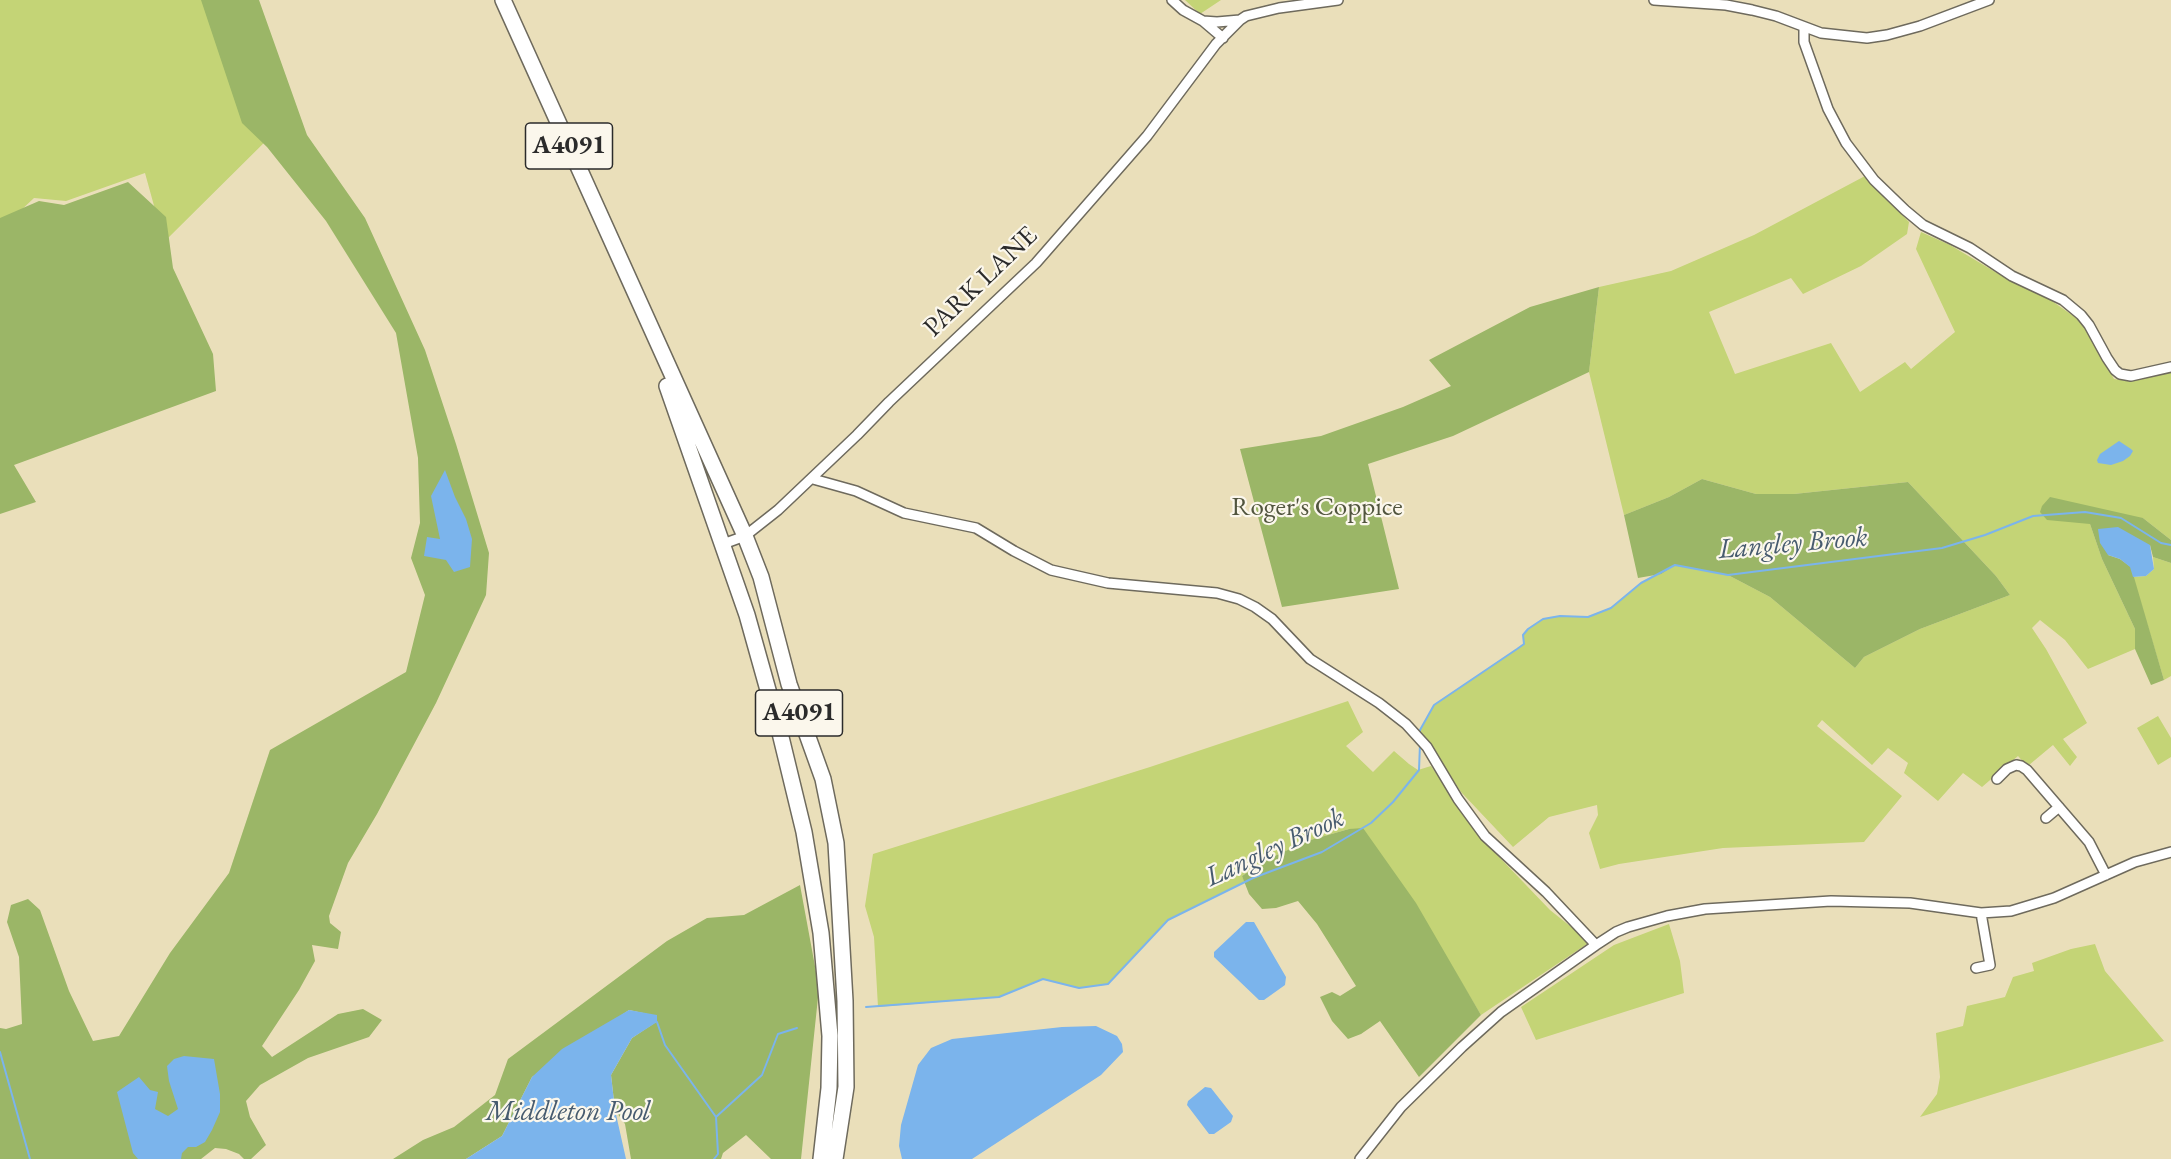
<!DOCTYPE html>
<style>
body{margin:0}
canvas{display:block;background:#eadfba}
</style>
<canvas width="2171" height="1159"></canvas>
<script>
const ctx = document.querySelector('canvas').getContext('2d');
ctx.lineJoin = 'round';
function fillPath(path, color) { ctx.fillStyle = color; ctx.fill(path, 'evenodd'); }
const toPath = rows => new Path2D(rows.map(r => 'M' + r).join(''));
function strokePath(path, color, width, dash) { ctx.strokeStyle = color; ctx.lineWidth = width; ctx.lineCap = dash ? 'butt' : 'round'; ctx.setLineDash(dash || []); ctx.stroke(path); }
function drawText(font, color, halo, rows, align = 'center') {
  ctx.font = font + ' "EB Garamond",serif'; ctx.lineWidth = 4.5; ctx.setLineDash([]); ctx.textBaseline = 'middle'; ctx.strokeStyle = halo; ctx.fillStyle = color; for (const [text, x, y, turn = 0] of rows) {
    ctx.save(); ctx.translate(x, y); ctx.rotate((+turn || 0) * Math.PI / 180); ctx.textAlign = isNaN(turn) ? turn : align; if (halo) ctx.strokeText(text, 0, 0); ctx.fillText(text, 0, 0); ctx.restore();
  }
}
fillPath(toPath([
 [0,0,244,0,284,123,164,242,145,173,66,201,34,198,0,230],
 [1185,0,1221,0,1200,14],
 [1865,176,1909,222,1907,234,1861,266,1803,294,1791,278,1709,312,1735,374,1831,343,1860,392,1905,362,1911,369,1955,332,1916,249,1921,232,1950,245,2002,276,2039,292,2082,322,2114,379,2128,381,2171,372,2171,540,2143,518,2090,524,2102,559,2135,629,2135,649,2088,669,2065,640,2040,620,2032,628,2046,649,2087,723,2063,739,2077,757,2070,766,2053,745,2029,765,2026,765,2018,756,1982,787,1963,773,1938,801,1904,773,1908,763,1888,748,1872,765,1822,720,1817,726,1902,796,1864,842,1723,848,1619,864,1600,869,1589,833,1598,815,1597,805,1549,817,1513,847,1461,792,1420,730,1434,705,1524,644,1523,635,1528,629,1543,619,1560,616,1588,617,1610,608,1641,583,1675,565,1711,570,1728,575,1770,597,1855,668,1864,657,1920,629,2010,595,1996,576,1908,482,1794,494,1756,494,1702,479,1669,497,1624,515,1589,372,1599,287,1671,271,1754,235],
 [2153,557,2171,563,2171,676,2164,680,2133,577,2146,576,2154,569],
 [1348,701,1363,732,1346,746,1373,772,1394,751,1409,764,1418,770,1431,766,1479,836,1550,910,1590,942,1481,1015,1448,960,1349,829,1307,841,1266,860,1242,876,1245,882,1168,920,1108,984,1079,988,1043,979,999,997,878,1007,874,937,865,906,873,854,1150,767],
 [2158,716,2171,738,2171,757,2158,765,2137,728],
 [1669,924,1680,961,1684,993,1536,1040,1521,1007,1614,945],
 [2095,944,2105,971,2164,1041,1920,1117,1937,1094,1940,1077,1936,1033,1963,1026,1967,1006,2005,997,2013,977,2034,971,2032,963,2071,949]
]), '#c4d476');
fillPath(toPath([
 [201,0,259,0,307,135,365,218,425,350,456,444,489,553,486,595,436,703,377,814,348,863,329,916,330,923,341,932,338,949,312,945,315,961,299,990,262,1046,272,1057,338,1014,363,1009,382,1020,369,1037,308,1058,260,1085,246,1101,250,1117,266,1145,251,1159,244,1159,239,1154,226,1149,215,1148,201,1159,0,1159,0,1028,6,1029,22,1024,19,957,7,922,11,905,28,899,40,910,69,991,93,1041,119,1036,170,953,229,873,270,750,406,672,425,595,411,558,420,523,418,458,396,333,326,221,267,147,242,123],
 [128,182,166,217,173,268,213,354,216,391,14,465,36,502,0,514,0,218,39,201,64,205],
 [1599,287,1589,372,1453,436,1368,464,1399,589,1282,607,1240,449,1321,436,1403,407,1451,386,1429,360,1530,307],
 [1702,479,1756,494,1794,494,1908,482,1996,576,2010,595,1920,629,1864,657,1855,668,1770,597,1728,575,1675,565,1661,574,1638,578,1624,515,1669,497],
 [2050,497,2143,518,2171,540,2171,563,2153,557,2150,545,2108,555,2120,559,2131,567,2164,680,2151,685,2135,649,2135,629,2102,559,2090,524,2047,520,2040,512,2042,506],
 [1363,828,1416,903,1481,1015,1419,1077,1380,1021,1361,1034,1348,1039,1332,1021,1320,997,1332,992,1340,996,1356,986,1317,924,1298,901,1276,908,1262,909,1249,894,1242,876,1266,860,1307,841,1349,829],
 [800,885,819,988,801,1159,771,1159,746,1135,723,1153,721,1159,631,1159,625,1124,615,1110,611,1075,632,1038,656,1022,657,1016,629,1010,532,1077,502,1136,466,1159,393,1159,423,1140,454,1127,495,1095,508,1059,667,941,707,918,744,915]
]), '#9bb667');
fillPath(toPath([
 [2119,441,2131,449,2133,451,2130,456,2123,461,2111,465,2098,463,2097,460,2100,454],
 [445,470,455,497,466,519,472,539,470,567,454,572,446,560,424,556,427,537,440,539,431,496],
 [2118,527,2150,545,2154,569,2146,576,2133,577,2130,567,2120,559,2108,555,2100,543,2098,529],
 [1246,922,1254,922,1286,977,1285,985,1264,1000,1259,1000,1214,957,1214,952],
 [629,1010,657,1015,657,1022,632,1038,611,1075,615,1110,626,1159,466,1159,502,1136,532,1077,562,1049],
 [1096,1026,1117,1036,1122,1044,1123,1052,1101,1075,972,1159,902,1159,899,1146,901,1125,918,1065,931,1048,952,1039,1062,1027],
 [184,1056,214,1059,220,1094,220,1112,212,1130,205,1142,196,1147,188,1147,182,1153,181,1159,138,1159,133,1153,117,1092,139,1077,150,1090,158,1092,155,1109,168,1116,178,1109,169,1081,167,1066,174,1059],
 [1205,1087,1211,1088,1233,1116,1231,1122,1214,1134,1209,1134,1187,1105,1188,1101]
]), '#7bb4ec');
strokePath(toPath([
 [1420,735,1420,730,1434,705,1517,649,1524,644,1523,635,1528,629,1543,619,1560,616,1588,617,1611,608,1641,583,1675,565,1728,575,1942,548,1985,535,2033,516,2085,512,2121,518,2161,543,2171,545],
 [866,1007,999,997,1043,979,1079,988,1108,984,1168,920,1253,878,1322,852,1371,823,1393,802,1419,770,1420,744],
 [657,1022,665,1045,716,1117,762,1075,778,1034,797,1028],
 [0,1052,30,1159],
 [714,1159,718,1154,716,1117]
]), '#7bb4ec', 2);
const minor = toPath([
 [1172,0,1183,10,1203,21,1223,38],
 [1654,0,1726,5,1752,10,1776,16,1821,33,1867,38,1887,35,1920,26,1989,0],
 [1203,21,1217,22,1240,20,1246,16,1279,8,1338,0],
 [1804,27,1804,42,1828,109,1846,143,1874,180,1905,210,1923,225,1970,248,2012,276,2063,300,2081,315,2089,325,2107,358,2115,370,2120,374,2131,376,2171,367],
 [813,479,856,491,904,513,976,528,1014,551,1051,570,1108,583,1217,593,1239,599,1255,607,1272,619,1310,659,1379,703,1406,724,1427,747,1458,799,1485,836,1546,892,1596,945],
 [723,544,745,536,778,510,857,435,889,402,1036,263,1147,136,1216,44,1240,20],
 [1997,779,2007,769,2016,765,2021,766,2027,770,2089,842,2106,875],
 [2046,818,2059,807],
 [1976,968,1990,965,1981,913],
 [1360,1159,1401,1107,1462,1047,1501,1012,1596,945,1616,932,1628,927,1667,916,1705,909,1831,901,1910,903,1981,913,2011,911,2054,898,2135,862,2171,852]
]);
const primary = toPath([
 [503,0,745,536,761,577,789,684,823,779,836,843,845,1001,846,1087,835,1159],
 [667,386,747,615,780,733,804,832,821,933,830,1036,829,1088,821,1159]
]);
strokePath(minor, '#6e6a5d', 12);
strokePath(primary, '#6e6a5d', 18);
strokePath(minor, '#fff', 9);
strokePath(primary, '#fff', 15);
for (const [x, y, w] of [
 [569,146,87],
 [799,713,87]
]) { const box = new Path2D(); box.roundRect(x - w / 2, y - 23, w, 46, 4.5); ctx.fillStyle = '#fbf7ec'; ctx.fill(box); strokePath(box, '#2b2b2b', 1.5); }
drawText('bold 26px', '#2b2b2b', null, [
 ["A4091",569,146],
 ["A4091",799,713]
]);
drawText('27px', '#2b2b2b', '#fbf7ec', [
 ["PARK LANE",981,282,-44]
]);
drawText('27px', '#51553e', '#fbf7ec', [
 ["Roger's Coppice",1317,508]
]);
drawText('italic 28px', '#475b6f', '#fbf7ec', [
 ["Langley Brook",1793,544,-5],
 ["Langley Brook",1275,848,-25],
 ["Middleton Pool",568,1112]
]);
</script>
